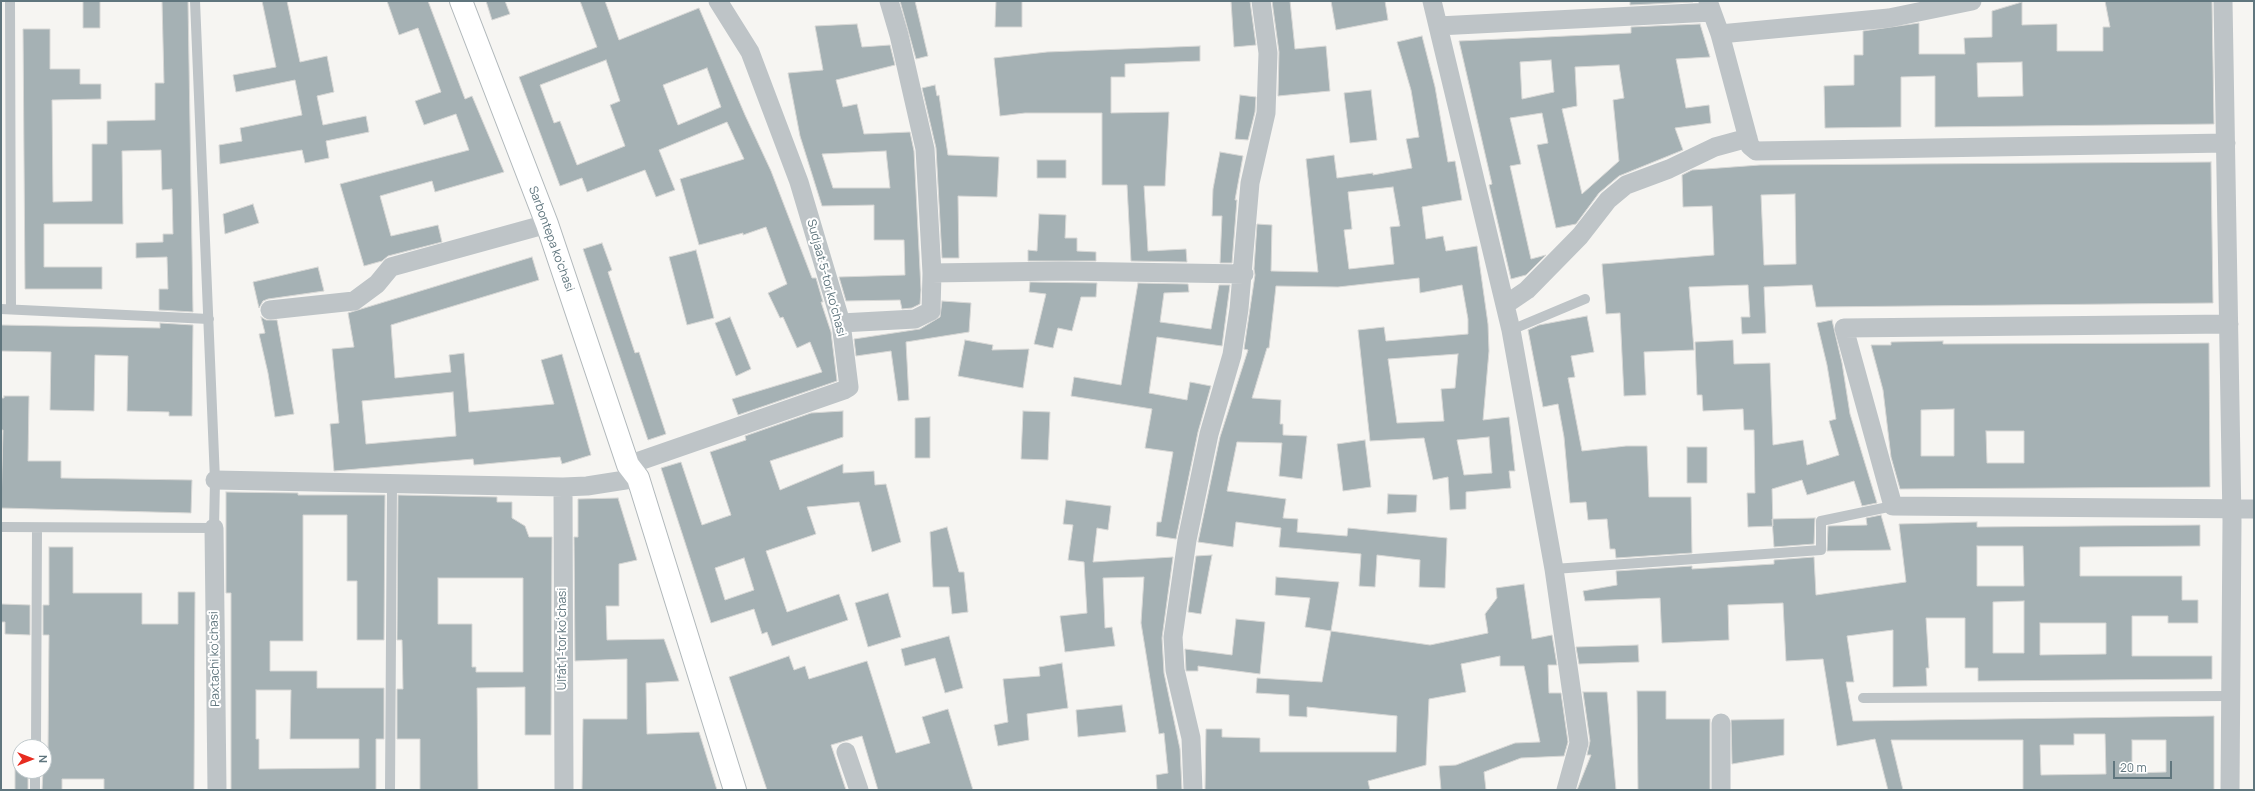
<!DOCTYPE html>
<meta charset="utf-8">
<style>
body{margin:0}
#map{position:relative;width:2255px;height:791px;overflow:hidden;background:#f6f5f2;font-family:Manrope,sans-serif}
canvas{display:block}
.frame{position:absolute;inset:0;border:2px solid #60767e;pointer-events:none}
.north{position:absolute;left:12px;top:739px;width:40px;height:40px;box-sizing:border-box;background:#fff;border:1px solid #bfc8cb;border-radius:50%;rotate:90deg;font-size:11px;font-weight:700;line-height:16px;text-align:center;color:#60767e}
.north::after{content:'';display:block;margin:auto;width:14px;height:18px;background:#e72c20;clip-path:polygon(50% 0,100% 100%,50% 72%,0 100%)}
.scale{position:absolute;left:2113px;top:761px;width:59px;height:18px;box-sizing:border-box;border:2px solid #60767e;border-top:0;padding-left:5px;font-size:12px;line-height:14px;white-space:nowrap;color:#60767e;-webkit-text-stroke:3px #fff;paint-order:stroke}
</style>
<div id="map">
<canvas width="2255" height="791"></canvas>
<div class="frame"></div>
<div class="north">N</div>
<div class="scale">20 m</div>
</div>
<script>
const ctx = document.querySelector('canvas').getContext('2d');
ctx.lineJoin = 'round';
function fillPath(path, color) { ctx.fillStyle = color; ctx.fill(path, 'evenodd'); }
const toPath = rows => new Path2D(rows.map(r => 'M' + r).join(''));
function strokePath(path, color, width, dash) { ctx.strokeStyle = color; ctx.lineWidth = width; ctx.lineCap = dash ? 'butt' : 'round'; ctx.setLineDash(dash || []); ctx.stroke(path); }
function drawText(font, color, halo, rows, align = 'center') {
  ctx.font = font + ' Manrope,sans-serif'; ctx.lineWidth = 4; ctx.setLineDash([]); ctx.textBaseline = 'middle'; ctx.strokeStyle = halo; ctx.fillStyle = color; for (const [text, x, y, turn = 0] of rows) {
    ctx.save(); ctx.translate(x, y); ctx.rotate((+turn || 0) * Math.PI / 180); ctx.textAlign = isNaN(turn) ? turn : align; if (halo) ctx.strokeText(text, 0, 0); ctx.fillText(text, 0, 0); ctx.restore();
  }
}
const building = toPath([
 [83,1,100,1,100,28,83,28,83,1],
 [162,1,188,1,193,312,159,310,159,289,168,289,167,257,136,258,136,243,163,242,163,234,173,234,172,189,162,190,161,150,122,151,123,224,44,224,44,267,102,267,102,289,25,289,23,29,50,29,50,69,80,69,80,84,101,84,101,99,52,100,53,202,92,201,92,144,107,144,107,121,155,120,155,83,164,83,162,1],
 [262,1,287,1,300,62,327,56,334,92,317,96,323,125,366,116,369,132,326,141,329,158,305,163,302,150,220,164,219,145,242,141,240,128,302,115,295,80,236,92,233,75,276,67,262,1],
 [387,1,428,1,465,99,472,96,504,172,435,192,432,181,380,196,391,236,438,225,442,242,388,256,382,261,364,266,340,184,469,150,456,114,424,125,415,101,441,92,418,28,399,35,387,1],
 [486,1,505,1,510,14,492,20,486,1],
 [580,1,605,1,619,40,699,8,745,115,771,171,812,278,816,278,823,302,821,302,831,332,837,381,738,415,732,399,822,372,810,342,797,348,783,317,780,318,768,293,787,284,766,227,743,235,743,233,699,245,680,179,744,159,727,122,659,150,675,190,656,197,645,170,587,192,582,178,560,186,519,77,597,47,580,1],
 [606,60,620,101,610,105,625,146,577,165,560,121,554,123,540,85,606,60],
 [707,68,721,107,678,125,663,85,707,68],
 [900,1,915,1,928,56,916,59,900,1],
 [996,1,1022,1,1022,27,995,27,996,1],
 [1231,1,1250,1,1256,45,1234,47,1231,1],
 [1272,1,1290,1,1295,49,1326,46,1330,91,1278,96,1279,52,1272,1],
 [1331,1,1385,1,1388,20,1336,30,1331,1],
 [1630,1,1693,1,1693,2,1630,5,1630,1],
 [2105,1,2212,1,2214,124,1935,127,1935,76,1901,77,1901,127,1825,128,1824,86,1854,85,1854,55,1863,55,1863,31,1919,23,1919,54,1965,54,1964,38,1992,37,1992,11,2022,2,2022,25,2057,24,2057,51,2103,51,2103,27,2110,27,2105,1],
 [2022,62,2023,96,1978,97,1977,63,2022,62],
 [857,24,862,47,890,45,895,65,836,80,843,107,857,104,864,134,910,132,914,151,921,290,920,304,912,308,902,309,900,300,846,301,839,277,905,275,904,240,874,240,874,205,822,206,800,136,788,73,823,70,815,26,857,24],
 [886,151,890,188,833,188,822,154,886,151],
 [1700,24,1710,57,1676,59,1686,108,1709,105,1711,123,1675,128,1683,150,1619,176,1599,193,1576,224,1556,228,1537,145,1548,143,1542,113,1510,118,1521,164,1510,166,1531,259,1546,255,1526,275,1511,279,1489,185,1492,184,1459,41,1631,33,1631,27,1700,24],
 [1551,60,1554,92,1522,99,1520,62,1551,60],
 [1619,65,1624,98,1613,100,1619,161,1582,194,1562,109,1577,106,1575,67,1619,65],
 [1422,36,1435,87,1448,162,1455,161,1462,200,1422,207,1426,239,1443,236,1446,251,1477,246,1488,324,1489,351,1483,420,1509,417,1515,471,1509,471,1511,488,1466,492,1466,509,1450,510,1448,477,1433,480,1424,438,1370,441,1358,330,1384,327,1386,341,1468,334,1468,319,1462,285,1420,293,1419,278,1338,287,1276,286,1269,348,1267,348,1252,398,1281,400,1280,424,1283,424,1283,435,1307,436,1302,479,1279,476,1282,443,1237,442,1227,491,1286,499,1283,518,1298,519,1297,532,1347,536,1348,528,1447,538,1445,588,1419,587,1420,560,1377,555,1375,587,1359,586,1361,554,1279,547,1281,528,1236,522,1233,547,1198,542,1220,437,1248,350,1244,349,1255,275,1254,269,1257,224,1272,225,1271,271,1318,272,1306,159,1334,155,1337,178,1373,173,1373,175,1412,168,1406,139,1419,137,1411,90,1397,42,1422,36],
 [1393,187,1400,226,1390,227,1394,264,1349,269,1344,230,1352,229,1348,192,1393,187],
 [1458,354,1455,388,1441,389,1444,421,1397,423,1388,359,1458,354],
 [1489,437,1492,473,1464,475,1457,440,1489,437],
 [1200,46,1200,61,1125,64,1125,77,1111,77,1111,113,1169,112,1165,186,1144,186,1148,251,1186,249,1187,262,1131,261,1127,185,1102,185,1102,113,1025,113,1000,116,994,58,1047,52,1200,46],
 [935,85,937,96,939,95,948,155,999,157,997,197,958,196,959,258,942,258,936,148,922,88,935,85],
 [1371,90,1377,140,1350,143,1344,93,1371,90],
 [1240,95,1256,97,1255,112,1248,140,1235,139,1240,95],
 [1220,152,1243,156,1235,200,1237,200,1232,263,1220,263,1222,216,1212,216,1213,189,1220,152],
 [1037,160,1066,160,1066,178,1037,178,1037,160],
 [2211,162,2213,303,1816,307,1812,285,1764,287,1766,333,1742,334,1741,317,1750,317,1748,285,1689,287,1694,350,1644,352,1646,395,1624,396,1620,313,1606,314,1602,264,1714,255,1712,206,1683,207,1682,175,1692,170,1760,165,2211,162],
 [1795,194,1796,264,1764,265,1761,195,1795,194],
 [253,204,259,223,225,234,223,214,253,204],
 [1039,214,1066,215,1065,238,1077,238,1077,251,1096,252,1096,261,1028,261,1028,250,1037,251,1039,214],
 [602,243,612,270,608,272,635,353,639,352,666,434,648,440,583,249,602,243],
 [696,250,714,318,687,325,669,257,696,250],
 [532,257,539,280,391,325,395,378,451,372,449,355,464,353,469,412,554,404,541,360,562,354,591,455,562,464,560,457,474,465,473,459,334,471,330,424,339,423,332,349,354,347,348,313,532,257],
 [453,392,456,436,366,444,362,401,453,392],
 [318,267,324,291,268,299,263,301,259,308,253,282,318,267],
 [1030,282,1097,283,1096,297,1081,297,1072,331,1058,328,1053,348,1034,344,1046,294,1029,292,1030,282],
 [1138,283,1188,284,1189,292,1164,293,1160,322,1211,329,1219,285,1230,285,1222,346,1157,337,1149,393,1187,400,1190,382,1211,386,1198,432,1176,539,1156,536,1157,522,1161,522,1173,452,1145,448,1152,409,1071,396,1074,377,1121,385,1138,283],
 [942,301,971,303,969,332,906,342,909,400,898,401,891,351,856,356,854,339,920,329,940,317,942,301],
 [1587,316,1594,352,1571,356,1575,377,1568,378,1582,451,1626,446,1647,446,1649,497,1691,497,1692,553,1616,558,1615,549,1610,549,1607,519,1588,520,1586,502,1570,503,1564,437,1558,404,1543,407,1528,330,1539,325,1587,316],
 [261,317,266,320,277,320,294,414,275,417,268,373,259,334,265,333,261,317],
 [730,317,751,369,736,376,715,323,730,317],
 [1832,320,1842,363,1850,414,1877,503,1862,506,1854,481,1807,495,1802,480,1772,489,1773,526,1748,527,1747,493,1755,493,1754,430,1744,430,1743,409,1703,411,1702,395,1697,395,1695,342,1733,340,1734,364,1770,363,1773,445,1803,440,1807,465,1839,455,1829,421,1836,419,1827,365,1817,323,1832,320],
 [160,323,193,325,192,416,169,416,169,412,127,411,128,356,95,355,94,411,50,410,51,352,1,351,1,325,160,328,160,323],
 [965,340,993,345,992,350,1029,349,1023,388,958,376,965,340],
 [1943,341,1943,344,2209,343,2210,487,1900,489,1891,457,1883,390,1871,345,1891,345,1891,342,1943,341],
 [1954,409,1954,456,1921,456,1921,410,1954,409],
 [1986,431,2024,431,2024,463,1987,463,1986,431],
 [4,396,29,396,28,461,61,461,61,478,192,480,191,513,1,508,3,430,1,430,1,398,4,398,4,396],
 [843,411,843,437,770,461,780,490,843,464,843,473,874,471,875,485,886,484,901,542,872,552,859,502,807,507,816,534,766,551,787,612,839,594,848,620,772,646,767,632,762,634,754,609,711,623,661,468,681,462,702,525,731,515,710,452,746,440,745,436,811,413,843,411],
 [744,558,754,590,725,600,715,568,744,558],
 [1023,411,1050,412,1048,460,1021,459,1023,411],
 [930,417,930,458,915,458,915,418,930,417],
 [1365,440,1371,487,1343,491,1337,444,1365,440],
 [1687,447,1707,447,1707,483,1687,483,1687,447],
 [226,492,298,493,298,495,385,495,384,640,357,640,357,581,347,581,347,515,303,515,303,641,270,641,270,671,317,671,317,688,384,688,384,739,376,739,376,790,231,790,231,593,226,593,226,492],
 [256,690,291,690,290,739,359,739,359,768,259,769,259,739,256,739,256,690],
 [1388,494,1417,495,1416,512,1387,514,1388,494],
 [398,495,497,497,497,502,512,502,512,518,525,526,529,537,552,537,551,735,525,735,525,687,477,688,478,790,420,790,420,739,397,739,397,689,403,689,402,640,397,640,398,495],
 [438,578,523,578,523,672,476,672,476,667,472,667,472,624,438,624,438,578],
 [618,498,637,560,619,564,619,606,606,606,607,640,664,639,679,681,646,683,647,734,699,732,717,790,582,790,583,719,627,719,627,659,575,661,574,537,578,537,578,499,618,498],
 [1066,500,1111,506,1108,530,1097,528,1093,562,1173,557,1162,638,1164,673,1180,749,1182,790,1157,790,1156,775,1168,773,1164,733,1159,734,1141,623,1144,577,1103,578,1105,628,1112,627,1115,646,1065,652,1060,616,1087,613,1084,562,1068,560,1073,525,1063,524,1066,500],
 [1881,515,1891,550,1827,551,1828,526,1867,525,1866,518,1881,515],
 [1815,518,1814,544,1774,547,1772,519,1815,518],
 [1977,522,1977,527,2200,525,2200,546,2080,547,2080,576,2182,576,2182,600,2198,600,2198,623,2168,623,2168,616,2132,616,2132,656,2212,656,2212,679,1978,681,1978,668,1965,668,1965,618,1926,618,1929,668,1926,668,1927,686,1893,687,1893,630,1847,636,1854,682,1846,682,1853,721,2214,716,2214,790,2023,790,2023,740,1891,740,1903,790,1888,790,1875,739,1837,746,1823,659,1786,661,1783,603,1728,605,1729,640,1662,643,1660,598,1585,601,1583,591,1617,585,1616,571,1692,566,1692,569,1774,564,1774,560,1814,557,1816,595,1906,582,1899,524,1977,522],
 [1977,546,2023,546,2024,586,1977,586,1977,546],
 [2024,601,2024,653,1993,653,1993,602,2024,601],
 [2040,623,2106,623,2106,654,2040,655,2040,623],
 [2074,734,2105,734,2106,774,2041,775,2040,745,2074,745,2074,734],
 [2132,740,2166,740,2166,772,2132,773,2132,740],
 [947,527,959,572,964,572,968,612,952,614,949,587,933,587,930,532,947,527],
 [49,547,73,547,73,593,142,593,142,624,178,624,178,592,195,592,194,790,104,790,104,779,62,779,62,790,42,790,44,752,48,752,49,635,43,635,43,605,49,605,49,547],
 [1212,555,1201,614,1188,612,1196,556,1212,555],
 [1276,577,1339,582,1331,631,1305,627,1310,598,1275,595,1276,577],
 [1524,584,1532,639,1552,635,1557,665,1548,665,1549,693,1561,693,1568,742,1564,756,1521,758,1484,772,1486,790,1441,790,1439,766,1456,765,1515,743,1540,742,1524,666,1500,666,1500,656,1461,664,1466,692,1429,699,1426,765,1368,781,1370,790,1205,790,1206,729,1222,729,1222,737,1260,738,1260,752,1396,752,1397,716,1307,707,1307,717,1289,716,1289,695,1256,693,1257,678,1322,682,1331,631,1430,645,1488,633,1485,614,1497,598,1496,588,1524,584],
 [888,593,901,637,868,647,855,603,888,593],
 [1,604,30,605,30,635,5,634,5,622,1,622,1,604],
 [1236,619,1265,622,1260,674,1198,666,1198,671,1186,671,1185,649,1232,655,1236,619],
 [949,636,963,688,945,693,935,658,905,666,901,649,949,636],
 [1638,645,1639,662,1579,664,1576,647,1638,645],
 [789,656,794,670,805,666,809,679,867,661,896,753,930,743,922,717,948,709,973,790,878,790,862,736,831,745,846,790,767,790,729,677,789,656],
 [1062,663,1068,708,1027,714,1029,740,998,746,994,725,1008,722,1003,679,1040,676,1039,667,1062,663],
 [1637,691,1666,691,1666,719,1710,719,1710,790,1638,790,1637,691],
 [1583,692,1607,692,1616,790,1577,790,1591,755,1587,755,1590,741,1583,692],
 [1122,705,1126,732,1078,737,1076,710,1122,705],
 [1784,719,1784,755,1732,764,1731,720,1784,719],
 [15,752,20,752,20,771,28,771,28,790,15,790,15,752]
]);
fillPath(building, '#a5b1b4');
strokePath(building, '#d7d7d5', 1);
const secondary = toPath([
 [461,1,547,224,628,465,638,478,735,790]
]);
strokePath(secondary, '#b1b8bb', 24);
strokePath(toPath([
 [10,1,11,309],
 [1,309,209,319],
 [1511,330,1585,299],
 [1,527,214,528,215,480,195,1],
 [1554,569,1821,550,1821,521,1893,506],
 [1863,698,2230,696],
 [36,747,37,528],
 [35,790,35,771],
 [390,790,392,484]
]), '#bec4c7', 10);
strokePath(toPath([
 [1432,1,1438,26,1712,12],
 [1708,1,1720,34,1750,146,1756,151,2226,143],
 [2223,1,2232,521,2230,790],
 [1438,26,1511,330,1554,569,1579,743,1566,790],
 [1720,34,1889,18,1972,1],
 [932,273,1061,271,1244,274],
 [1505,305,1527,290,1580,236,1608,200,1626,185,1669,169,1715,147,1748,138],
 [270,310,354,301,377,284,391,267,547,224],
 [841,323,915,319,931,311,932,273,925,149,899,35,889,1],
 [2229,324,1844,328,1893,506,2254,509],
 [628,465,844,390,849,387,841,323,799,182,750,52,718,1],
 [215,480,563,487,587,486,638,478],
 [563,487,564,790],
 [214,528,217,790],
 [1721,723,1721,790],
 [846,752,859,790],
 [1193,790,1191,738,1175,670,1173,637,1187,540,1209,434,1232,355,1239,309,1250,183,1266,113,1268,53,1261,1]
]), '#bec4c7', 19);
strokePath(secondary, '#fff', 22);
drawText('12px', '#60767e', '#fff', [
 ["Sarbontepa ko'chasi",551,239,70],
 ["Sudjaat 5-tor koʻchasi",826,278,75],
 ["Ulfat 1-tor koʻchasi",563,639,-90],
 ["Paxtachi koʻchasi",215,659,-91]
]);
</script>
